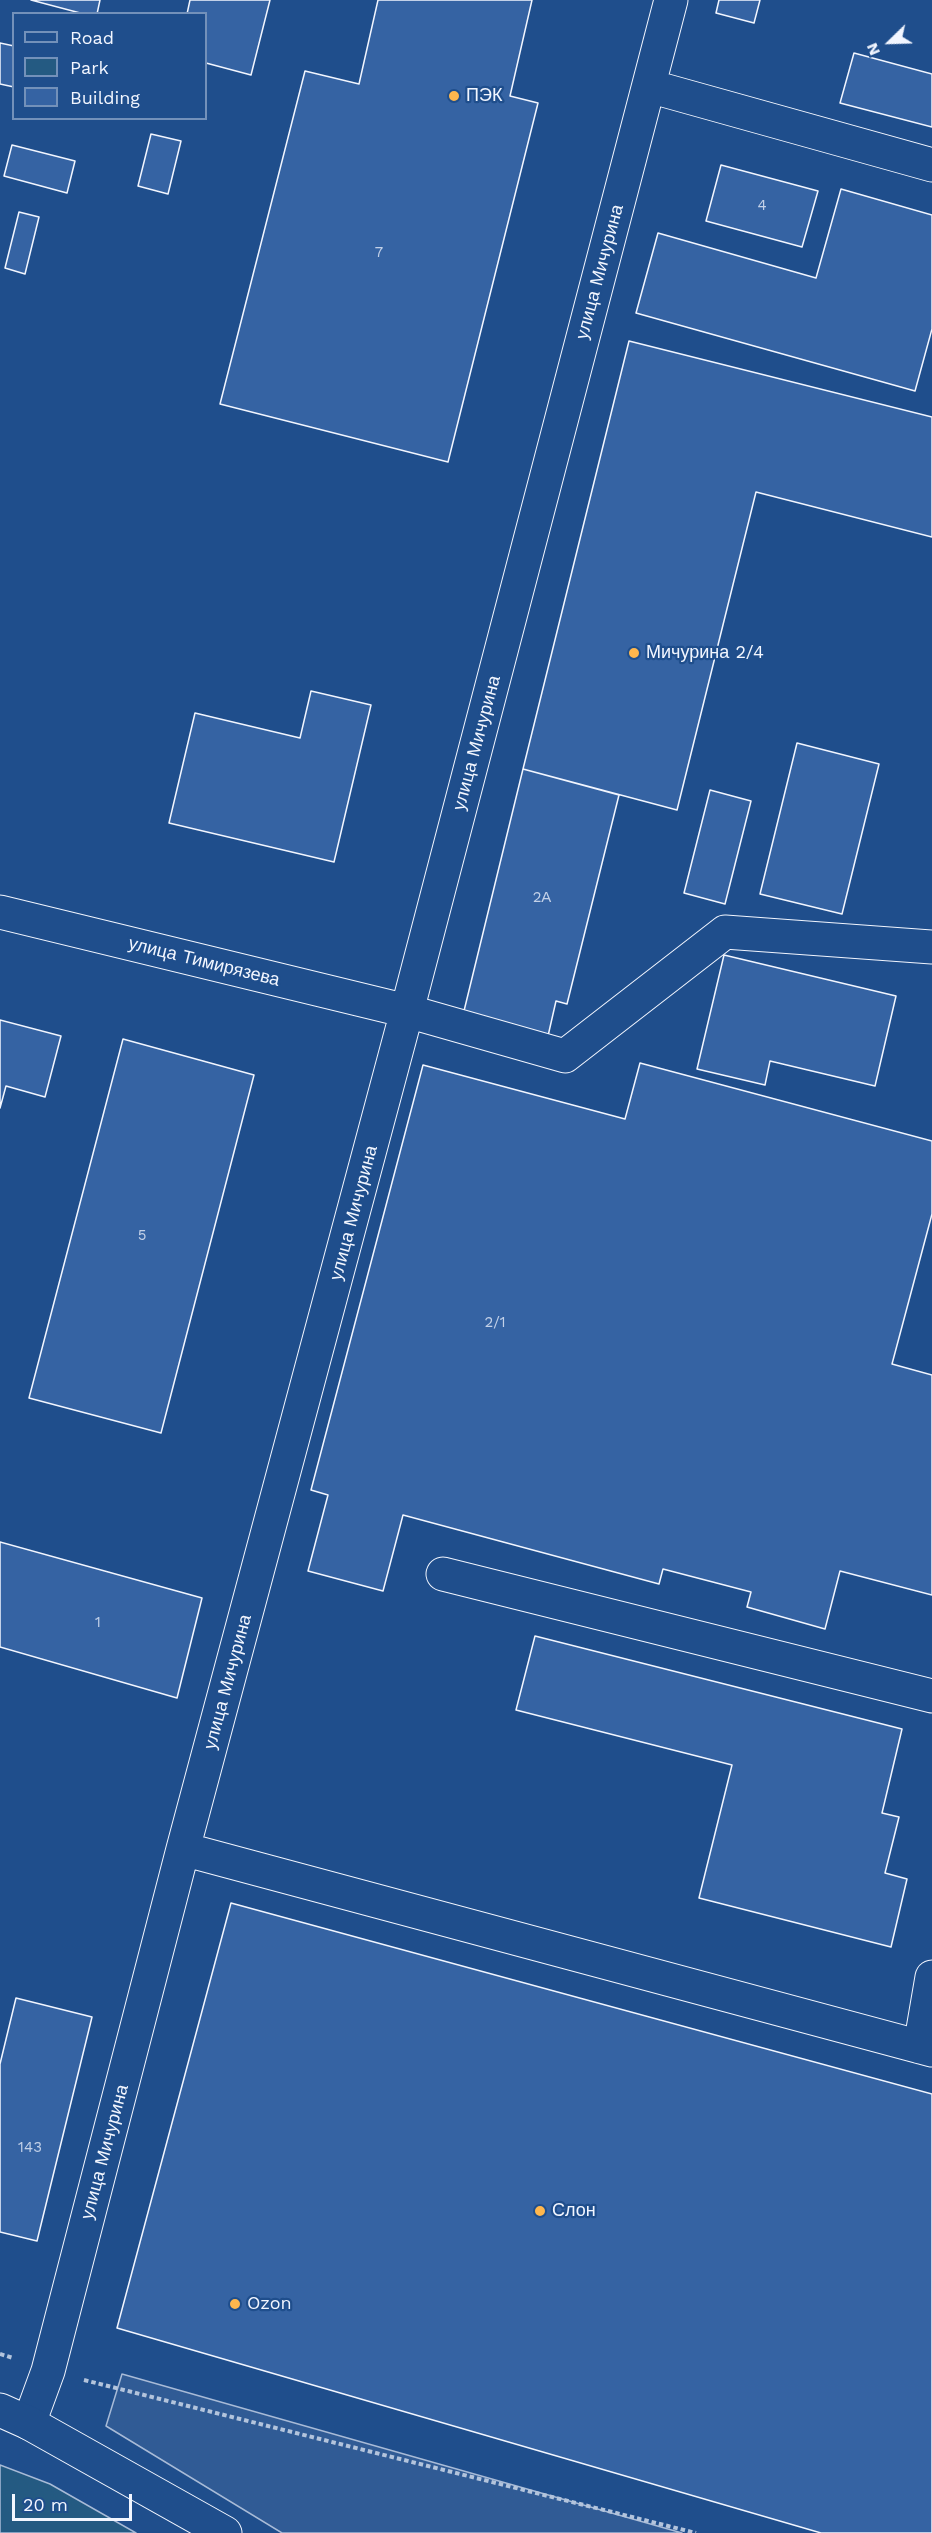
<!DOCTYPE html>
<meta charset="utf-8">
<style>
body{margin:0}
#map{position:relative;width:932px;height:2533px;overflow:hidden;background:#1f4e8c;font-family:"Work Sans",sans-serif}
canvas{display:block}
.legend{position:absolute;left:12px;top:12px;width:195px;height:108px;box-sizing:border-box;background:#1f4e8c;border:2px solid #7391ba;margin:0;padding:8px 10px;list-style:none;font-size:18px;color:#f2f6ff}
.legend li{display:flex;align-items:center;gap:12px;height:30px}
.legend b{width:30px;border:2px solid #7391ba}
.north{position:absolute;left:860px;top:12px;width:60px;height:60px;-webkit-text-stroke:4px #1f4e8c;paint-order:stroke;rotate:247deg;font-size:16px;font-weight:700;line-height:24px;text-align:center;color:#f2f6ff}
.north::after{content:'';display:block;margin:auto;width:21px;height:27px;background:#f2f6ff;clip-path:polygon(50% 0,100% 100%,50% 72%,0 100%)}
.scale{position:absolute;left:12px;top:2494px;width:120px;height:27px;box-sizing:border-box;border:3px solid #f2f6ff;border-top:0;padding-left:8px;font-size:18px;line-height:21px;white-space:nowrap;color:#f2f6ff;-webkit-text-stroke:4px #1f4e8c;paint-order:stroke}
</style>
<div id="map">
<canvas width="932" height="2533"></canvas>
<ul class="legend">
<li><b style="height:8px;background:#1f4e8c"></b>Road</li>
<li><b style="height:16px;background:#245a82"></b>Park</li>
<li><b style="height:16px;background:#3563a3"></b>Building</li>
</ul>
<div class="north">N</div>
<div class="scale">20 m</div>
</div>
<script>
const ctx = document.querySelector('canvas').getContext('2d');
ctx.lineJoin = 'round';
function fillPath(path, color) { ctx.fillStyle = color; ctx.fill(path, 'evenodd'); }
const toPath = rows => new Path2D(rows.map(r => 'M' + r).join(''));
function strokePath(path, color, width, dash) { ctx.strokeStyle = color; ctx.lineWidth = width; ctx.lineCap = dash ? 'butt' : 'round'; ctx.setLineDash(dash || []); ctx.stroke(path); }
function drawText(font, color, halo, rows, align = 'center') {
  ctx.font = font + ' "Work Sans",sans-serif'; ctx.lineWidth = 4.5; ctx.setLineDash([]); ctx.textBaseline = 'middle'; ctx.strokeStyle = halo; ctx.fillStyle = color; for (const [text, x, y, turn = 0] of rows) {
    ctx.save(); ctx.translate(x, y); ctx.rotate((+turn || 0) * Math.PI / 180); ctx.textAlign = isNaN(turn) ? turn : align; if (halo) ctx.strokeText(text, 0, 0); ctx.fillText(text, 0, 0); ctx.restore();
  }
}
const green = toPath([
 [0,2465,50,2484,136,2533,0,2533,0,2465]
]);
fillPath(green, '#245a82');
strokePath(green, '#a8bbd7', 1.5);
const parking = toPath([
 [122,2374,682,2533,282,2533,106,2426,122,2374]
]);
fillPath(parking, '#305b95');
strokePath(parking, '#a8bbd7', 1.5);
const building = toPath([
 [31,0,100,0,97,14,84,14,31,0],
 [190,0,270,0,251,75,206,63,206,14,187,14,190,0],
 [378,0,532,0,510,96,538,103,448,462,220,404,305,71,359,84,378,0],
 [719,0,760,0,754,23,716,13,719,0],
 [0,43,14,46,14,87,0,84,0,43],
 [854,53,932,74,932,127,840,103,854,53],
 [151,134,181,141,168,194,138,186,151,134],
 [12,145,75,161,67,193,4,176,12,145],
 [721,165,818,191,802,247,706,221,721,165],
 [841,189,932,215,932,329,915,391,636,313,658,233,816,278,841,189],
 [19,212,39,217,25,274,5,268,19,212],
 [629,341,932,417,932,537,756,492,677,810,523,769,629,341],
 [311,691,371,705,334,862,169,823,195,713,300,738,311,691],
 [797,743,879,764,842,914,760,894,797,743],
 [523,769,619,795,567,1004,556,1001,548,1036,463,1015,523,769],
 [710,790,751,801,725,904,684,893,710,790],
 [724,955,896,996,875,1086,770,1061,765,1085,697,1069,724,955],
 [0,1020,61,1036,45,1097,6,1086,0,1108,0,1020],
 [123,1039,254,1075,161,1433,29,1398,123,1039],
 [640,1063,932,1141,932,1214,892,1364,932,1375,932,1595,840,1571,825,1629,747,1607,751,1592,663,1569,659,1584,403,1515,383,1591,308,1571,328,1495,311,1490,423,1065,625,1119,640,1063],
 [0,1542,202,1598,177,1698,0,1647,0,1542],
 [535,1636,902,1729,882,1813,899,1817,885,1873,907,1879,891,1947,699,1898,732,1765,516,1710,535,1636],
 [231,1903,932,2094,932,2533,821,2533,117,2328,231,1903],
 [16,1998,92,2017,37,2241,0,2232,0,2064,16,1998]
]);
fillPath(building, '#3563a3');
strokePath(building, '#f2f6ff', 1.5);
const minor = toPath([
 [649,86,932,165],
 [0,912,407,1011,565,1056,725,932,932,947],
 [443,1574,932,1696],
 [183,1849,932,2050],
 [920,2047,932,1977],
 [29,2423,48,2371,183,1849,407,1011,671,0]
]);
const major = toPath([
 [0,2410,29,2423,225,2533]
]);
strokePath(minor, '#f2f6ff', 35);
strokePath(major, '#f2f6ff', 35);
strokePath(toPath([
 [0,2354,13,2358],
 [84,2380,696,2533]
]), '#b3c4dc', 4, [4.5, 3]);
strokePath(minor, '#1f4e8c', 33);
strokePath(major, '#1f4e8c', 33);
for (const [x, y, r, color] of [
 [454,96,6,"#ffb74d"],
 [634,653,6,"#ffb74d"],
 [540,2211,6,"#ffb74d"],
 [235,2304,6,"#ffb74d"]
]) { const dot = new Path2D(); dot.arc(x, y, r, 0, 2 * Math.PI); ctx.fillStyle = color; ctx.fill(dot); strokePath(dot, '#1f4e8c', 2); }
drawText('15px', '#c3d1e8', null, [
 ["4",762,206],
 ["7",379,253],
 ["2А",542,898],
 ["5",142,1236],
 ["2/1",495,1323],
 ["1",98,1623],
 ["143",30,2148]
]);
drawText('18px', '#f2f6ff', '#1f4e8c', [
 ["ПЭК",466,96],
 ["Мичурина 2/4",646,653],
 ["Слон",552,2211],
 ["Ozon",247,2304]
], 'left');
drawText('18px', '#f2f6ff', '#1f4e8c', [
 ["улица Мичурина",600,272,-75],
 ["улица Мичурина",477,743,-75],
 ["улица Тимирязева",204,962,14],
 ["улица Мичурина",354,1213,-75],
 ["улица Мичурина",228,1682,-75],
 ["улица Мичурина",105,2152,-75]
]);
</script>
